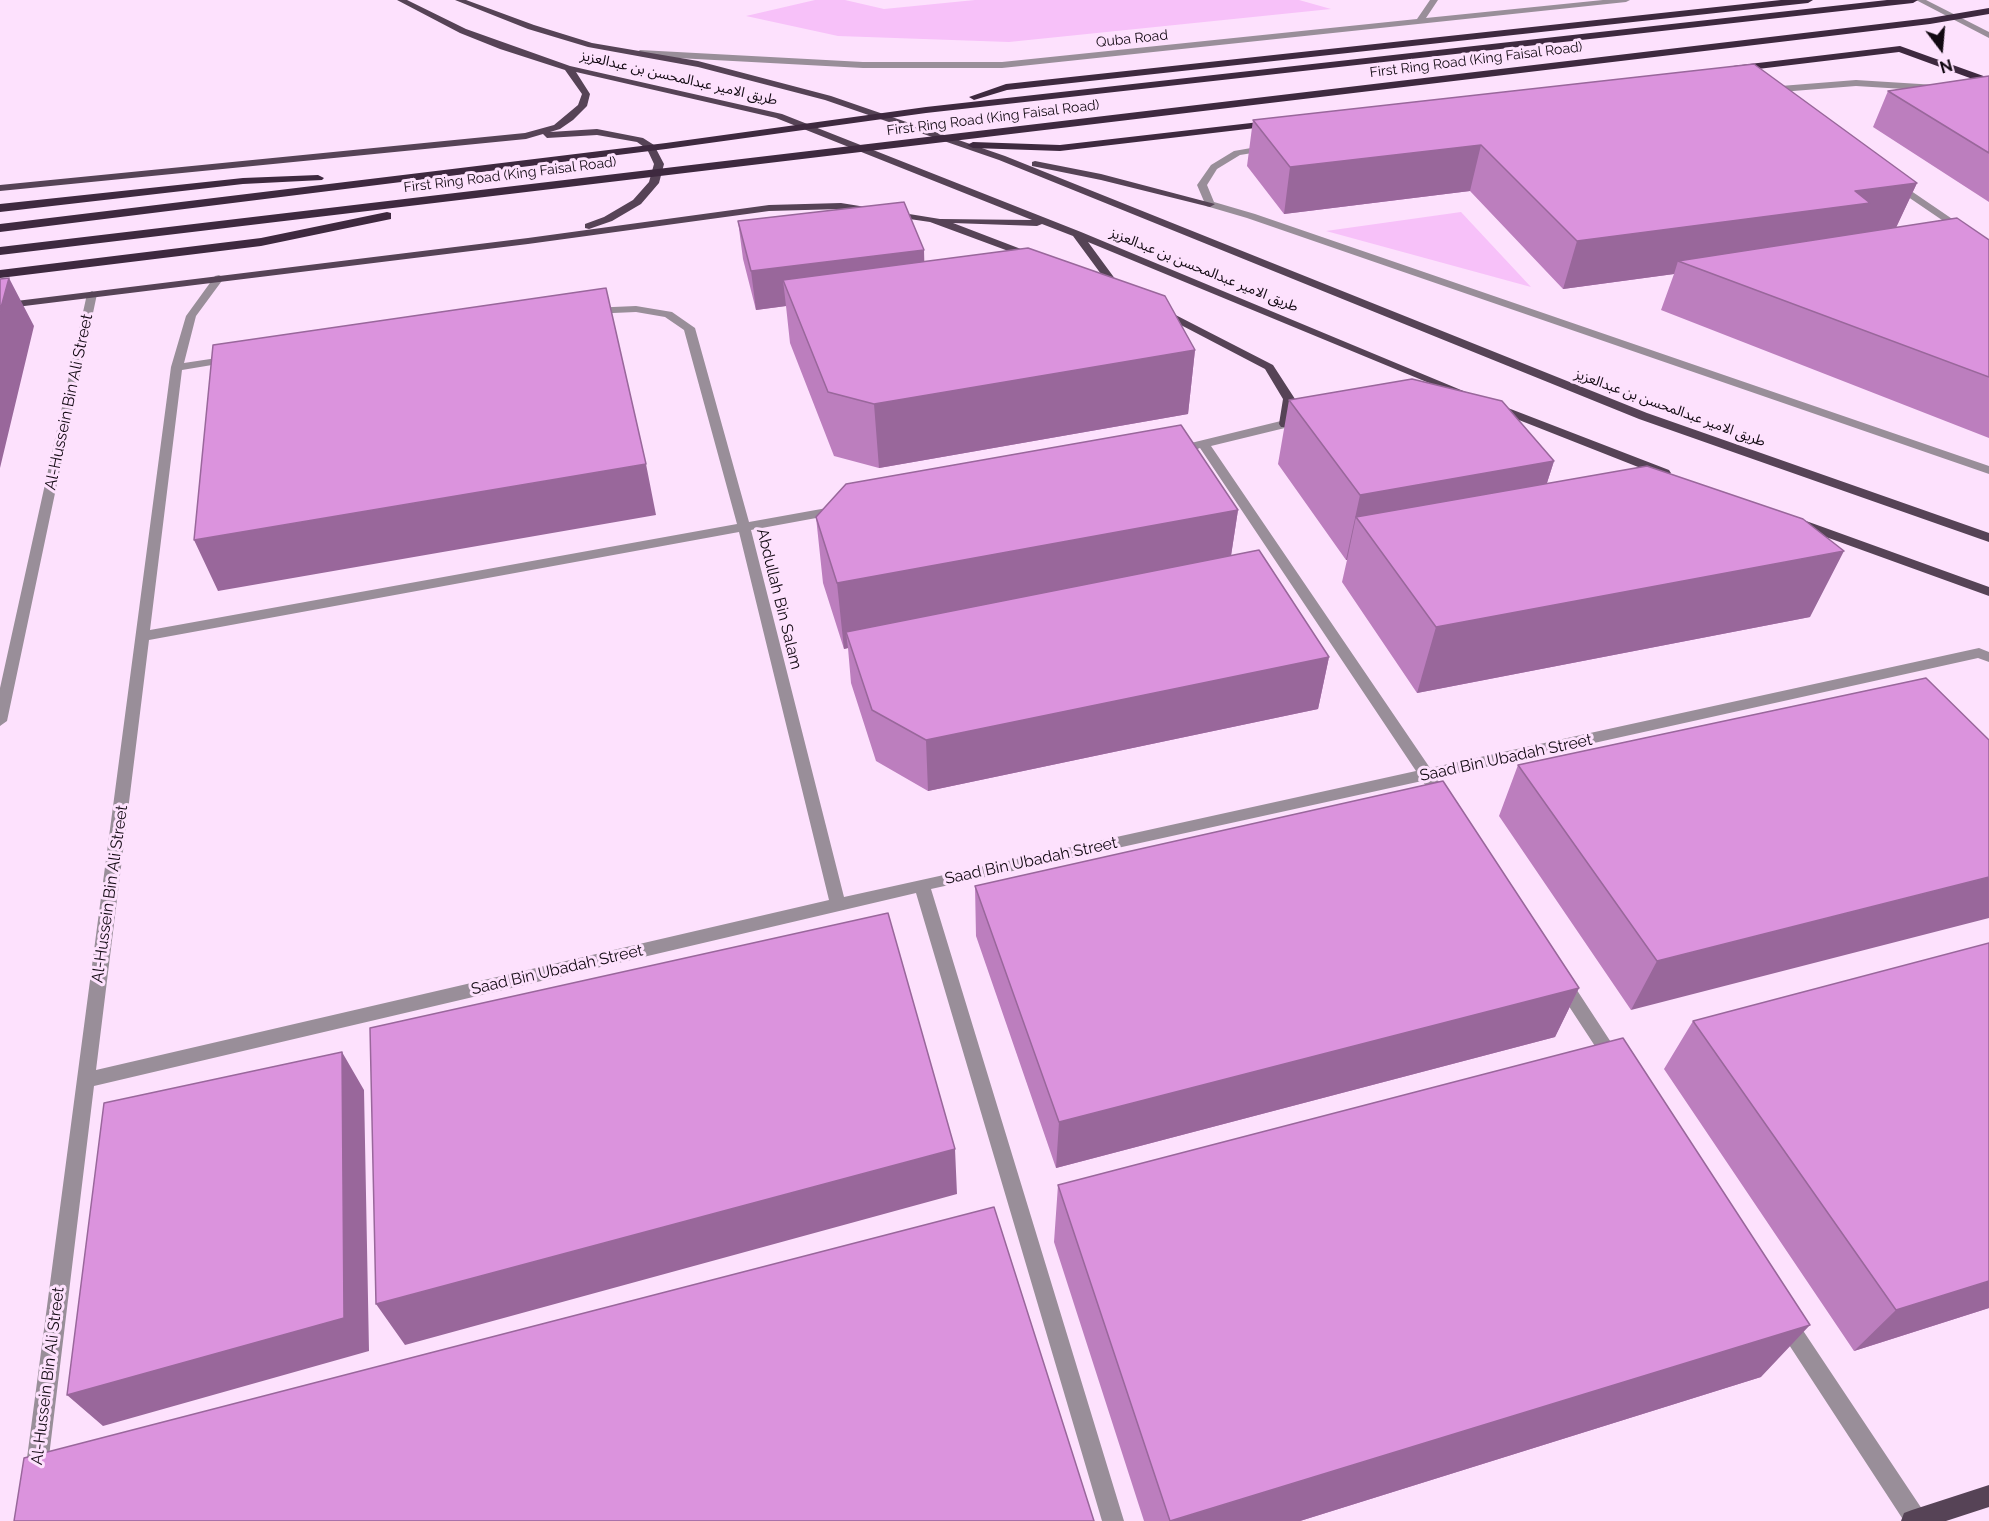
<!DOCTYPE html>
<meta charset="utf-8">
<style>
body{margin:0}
#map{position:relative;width:1989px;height:1521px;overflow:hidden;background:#fde1fd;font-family:Raleway,sans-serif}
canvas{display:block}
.north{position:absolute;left:1911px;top:18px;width:60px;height:60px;-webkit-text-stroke:4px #fde1fd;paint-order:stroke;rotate:164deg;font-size:16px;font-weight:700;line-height:24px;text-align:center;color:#120912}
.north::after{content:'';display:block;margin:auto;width:21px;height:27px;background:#120912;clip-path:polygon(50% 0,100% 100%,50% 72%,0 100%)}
</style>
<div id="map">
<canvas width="1989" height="1521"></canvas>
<div class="north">N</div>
</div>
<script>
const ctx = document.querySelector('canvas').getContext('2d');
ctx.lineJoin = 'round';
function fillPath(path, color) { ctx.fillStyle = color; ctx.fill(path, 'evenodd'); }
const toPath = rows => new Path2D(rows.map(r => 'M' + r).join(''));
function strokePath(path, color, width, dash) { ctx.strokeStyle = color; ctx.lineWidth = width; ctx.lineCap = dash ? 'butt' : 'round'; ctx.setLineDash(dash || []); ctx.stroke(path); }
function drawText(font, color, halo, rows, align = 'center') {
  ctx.font = font + ' Raleway,"Noto Sans Arabic",sans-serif'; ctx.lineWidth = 6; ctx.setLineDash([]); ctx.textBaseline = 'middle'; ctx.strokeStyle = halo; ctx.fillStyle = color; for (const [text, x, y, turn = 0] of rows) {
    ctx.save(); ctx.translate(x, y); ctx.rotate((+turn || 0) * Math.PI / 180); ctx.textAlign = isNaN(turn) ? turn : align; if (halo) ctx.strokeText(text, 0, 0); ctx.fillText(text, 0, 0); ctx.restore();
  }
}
fillPath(toPath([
 [815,0,845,0,884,9,975,0,1299,0,1331,9,1009,42,838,36,746,16],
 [1461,212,1531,287,1326,231]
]), '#f7c1f9');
fillPath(toPath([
 [1430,0,1438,0,1426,18,1603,0,1630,0,1626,2,1002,68,863,68,640,56,636,53,640,50,863,62,1002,62,1417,19,1430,0],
 [1916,0,1926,0,1989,32,1989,38,1916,0],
 [1856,80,1936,85,1940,88,1936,91,1856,86,1768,93,1764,90,1768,87,1856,80],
 [1268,145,1273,148,1271,150,1240,155,1217,169,1207,185,1214,202,1255,214,1989,466,1989,474,1247,218,1206,206,1197,185,1211,165,1234,151,1268,145],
 [1892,182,1898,182,1989,244,1989,252,1892,186,1892,182],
 [219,275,224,278,196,316,184,363,230,356,236,359,230,362,182,370,150,630,737,524,684,330,665,317,636,312,590,314,585,311,590,308,636,306,672,312,695,328,749,522,838,506,844,510,838,514,751,530,844,897,1416,771,1200,448,1195,450,1189,446,1191,443,1285,420,1289,421,1289,427,1211,446,1430,768,1979,648,1989,652,1989,662,1978,658,1436,778,1440,783,1437,787,1432,789,1427,787,1422,781,931,889,1124,1521,1102,1521,916,893,94,1086,47,1473,44,1481,36,1484,28,1481,25,1473,171,367,186,316,215,276,219,275],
 [739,532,829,900,96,1070,149,640,739,532],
 [92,291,97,294,7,721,0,726,0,688,87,294,92,291],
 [1563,976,1569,978,1620,1056,1623,1061,1620,1066,1614,1069,1608,1066,1557,988,1554,983,1557,978,1563,976],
 [1787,1314,1794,1317,1924,1512,1927,1521,1904,1521,1780,1331,1777,1324,1780,1317,1787,1314]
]), '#998e99');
fillPath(toPath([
 [397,0,407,0,466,29,570,66,782,114,1081,232,1473,395,1467,399,1463,397,1088,242,1124,291,1123,293,1115,293,1073,236,1042,224,1037,226,953,223,1034,254,1035,256,1030,259,930,222,841,209,769,211,528,244,0,309,0,303,528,238,769,205,841,203,940,219,1032,220,776,118,576,72,590,94,587,106,573,120,560,129,550,132,597,129,643,138,654,145,664,164,659,183,641,204,612,221,589,229,585,228,585,224,604,217,633,200,649,182,654,164,647,149,637,142,597,135,547,138,543,134,526,139,0,191,0,185,525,133,554,125,578,105,582,94,565,70,500,49,460,33,397,0],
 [455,0,466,0,534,25,592,43,698,61,831,96,1005,156,1647,413,1989,533,1989,542,1639,419,999,160,825,100,698,67,588,47,528,29,455,0],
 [1035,161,1101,174,1215,204,1210,207,1101,180,1032,166,1032,162,1035,161],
 [1160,307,1273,365,1295,399,1289,427,1281,427,1279,424,1283,399,1265,369,1156,312,1155,310,1160,307],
 [1495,403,1669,470,1671,473,1665,477,1661,476,1491,409,1489,407,1495,403],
 [1795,517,1989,587,1989,596,1790,524,1789,521,1795,517],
 [1989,1485,1989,1507,1946,1521,1901,1521,1904,1513,1912,1510,1989,1485]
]), '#564356');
fillPath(toPath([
 [1781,0,1813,0,1808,3,1007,90,974,100,969,97,1006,84,1781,0],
 [1887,0,1918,0,1913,3,926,113,666,149,0,232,0,224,666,143,926,107,1887,0],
 [1989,8,1989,14,1930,24,0,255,0,247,1930,18,1989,8],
 [1900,46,1989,78,1989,85,1899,52,1733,72,1728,69,1733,66,1900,46],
 [1277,120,1283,123,1281,125,1060,151,973,148,967,145,973,142,1060,145,1277,120],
 [318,175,324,178,322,180,243,184,0,212,0,204,243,178,318,175],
 [387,212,391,213,391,219,261,246,0,278,0,270,261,238,387,212]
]), '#3e293f');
fillPath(toPath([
 [1989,76,1989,202,1873,127,1888,91],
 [1253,120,1917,183,1896,227,1989,240,1989,438,1661,310,1674,274,1563,289,1470,191,1284,214,1247,166],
 [738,221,924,250,924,262,1195,350,1188,414,879,468,834,456,790,343,786,306,756,310,743,259],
 [1289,400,1554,461,1547,483,1810,617,1417,693,1342,582,1347,560,1346,560,1278,464],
 [1238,510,1231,556,1329,657,1318,709,928,791,876,761,851,683,848,648,844,649,823,583,816,517],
 [1926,678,1631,1010,1499,816,1518,765],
 [975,886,1579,988,1555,1037,1056,1168,976,936],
 [1693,1021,1989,1308,1854,1351,1664,1069],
 [1058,1185,1761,1377,1300,1521,1144,1521,1054,1242]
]), '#bc7ebe');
fillPath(toPath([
 [1481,145,1470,191,1284,214,1290,167],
 [1917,183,1895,230,1678,261,1674,274,1563,289,1577,241,1855,191],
 [924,250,925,288,783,280,786,306,756,310,751,271],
 [9,278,34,326,0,468,0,311],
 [1195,350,1188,414,879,468,874,404],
 [1554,461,1533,526,1356,517,1347,560,1346,560,1360,495],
 [646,464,656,515,218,591,194,540],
 [1238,510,1228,575,846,632,848,648,844,649,837,583],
 [1844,551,1810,617,1417,693,1436,627],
 [1329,657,1318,709,928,791,926,740],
 [1989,877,1989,918,1631,1010,1657,961],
 [1579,988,1555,1037,1056,1168,1059,1122],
 [342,1052,364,1090,369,1351,103,1426,67,1395],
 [955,1149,957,1194,405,1345,376,1304],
 [1989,1281,1989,1308,1854,1351,1896,1310],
 [1810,1325,1761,1377,1300,1521,1171,1521]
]), '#99679b');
const building = toPath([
 [1754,64,1917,183,1855,191,1870,203,1577,241,1481,145,1290,167,1253,120,1754,64],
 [1989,76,1989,153,1888,91,1989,76],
 [904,202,924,250,751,271,738,221,904,202],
 [1957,218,1989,240,1989,377,1678,261,1957,218],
 [1028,248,1165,296,1195,350,874,404,828,392,783,280,1028,248],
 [9,278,0,311,0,279,9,278],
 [606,288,646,464,194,540,213,345,606,288],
 [1412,379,1502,401,1554,461,1360,495,1289,400,1412,379],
 [1181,425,1238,510,837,583,816,517,846,484,1181,425],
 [1647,466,1803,519,1844,551,1436,627,1356,517,1647,466],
 [1259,550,1329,657,926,740,872,710,846,632,1259,550],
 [1926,678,1989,740,1989,877,1657,961,1518,765,1926,678],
 [1443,781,1579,988,1059,1122,975,886,1443,781],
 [888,913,955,1149,376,1304,370,1028,888,913],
 [1989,943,1989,1281,1896,1310,1693,1021,1989,943],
 [1623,1038,1810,1325,1170,1521,1058,1185,1623,1038],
 [342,1052,344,1318,67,1395,104,1103,342,1052],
 [994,1207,1094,1521,14,1521,24,1458,994,1207]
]);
fillPath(building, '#db93dd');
strokePath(building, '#99679b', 1.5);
drawText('14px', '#120912', '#fde1fd', [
 ["Quba Road",1132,39,-6],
 ["First Ring Road (King Faisal Road)",1476,60,-7],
 ["طريق الامير عبدالمحسن بن عبدالعزيز",679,78,13],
 ["First Ring Road (King Faisal Road)",993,118,-7],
 ["First Ring Road (King Faisal Road)",510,175,-7],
 ["طريق الامير عبدالمحسن بن عبدالعزيز",1204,270,22],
 ["طريق الامير عبدالمحسن بن عبدالعزيز",1670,408,20]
]);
drawText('16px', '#120912', '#fde1fd', [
 ["Al-Hussein Bin Ali Street",69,402,-78],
 ["Abdullah Bin Salam",779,599,76],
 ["Saad Bin Ubadah Street",1506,758,-12],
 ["Saad Bin Ubadah Street",1031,861,-12],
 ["Al-Hussein Bin Ali Street",110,894,-82],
 ["Saad Bin Ubadah Street",557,970,-13],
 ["Al-Hussein Bin Ali Street",48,1376,-83]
]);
</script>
